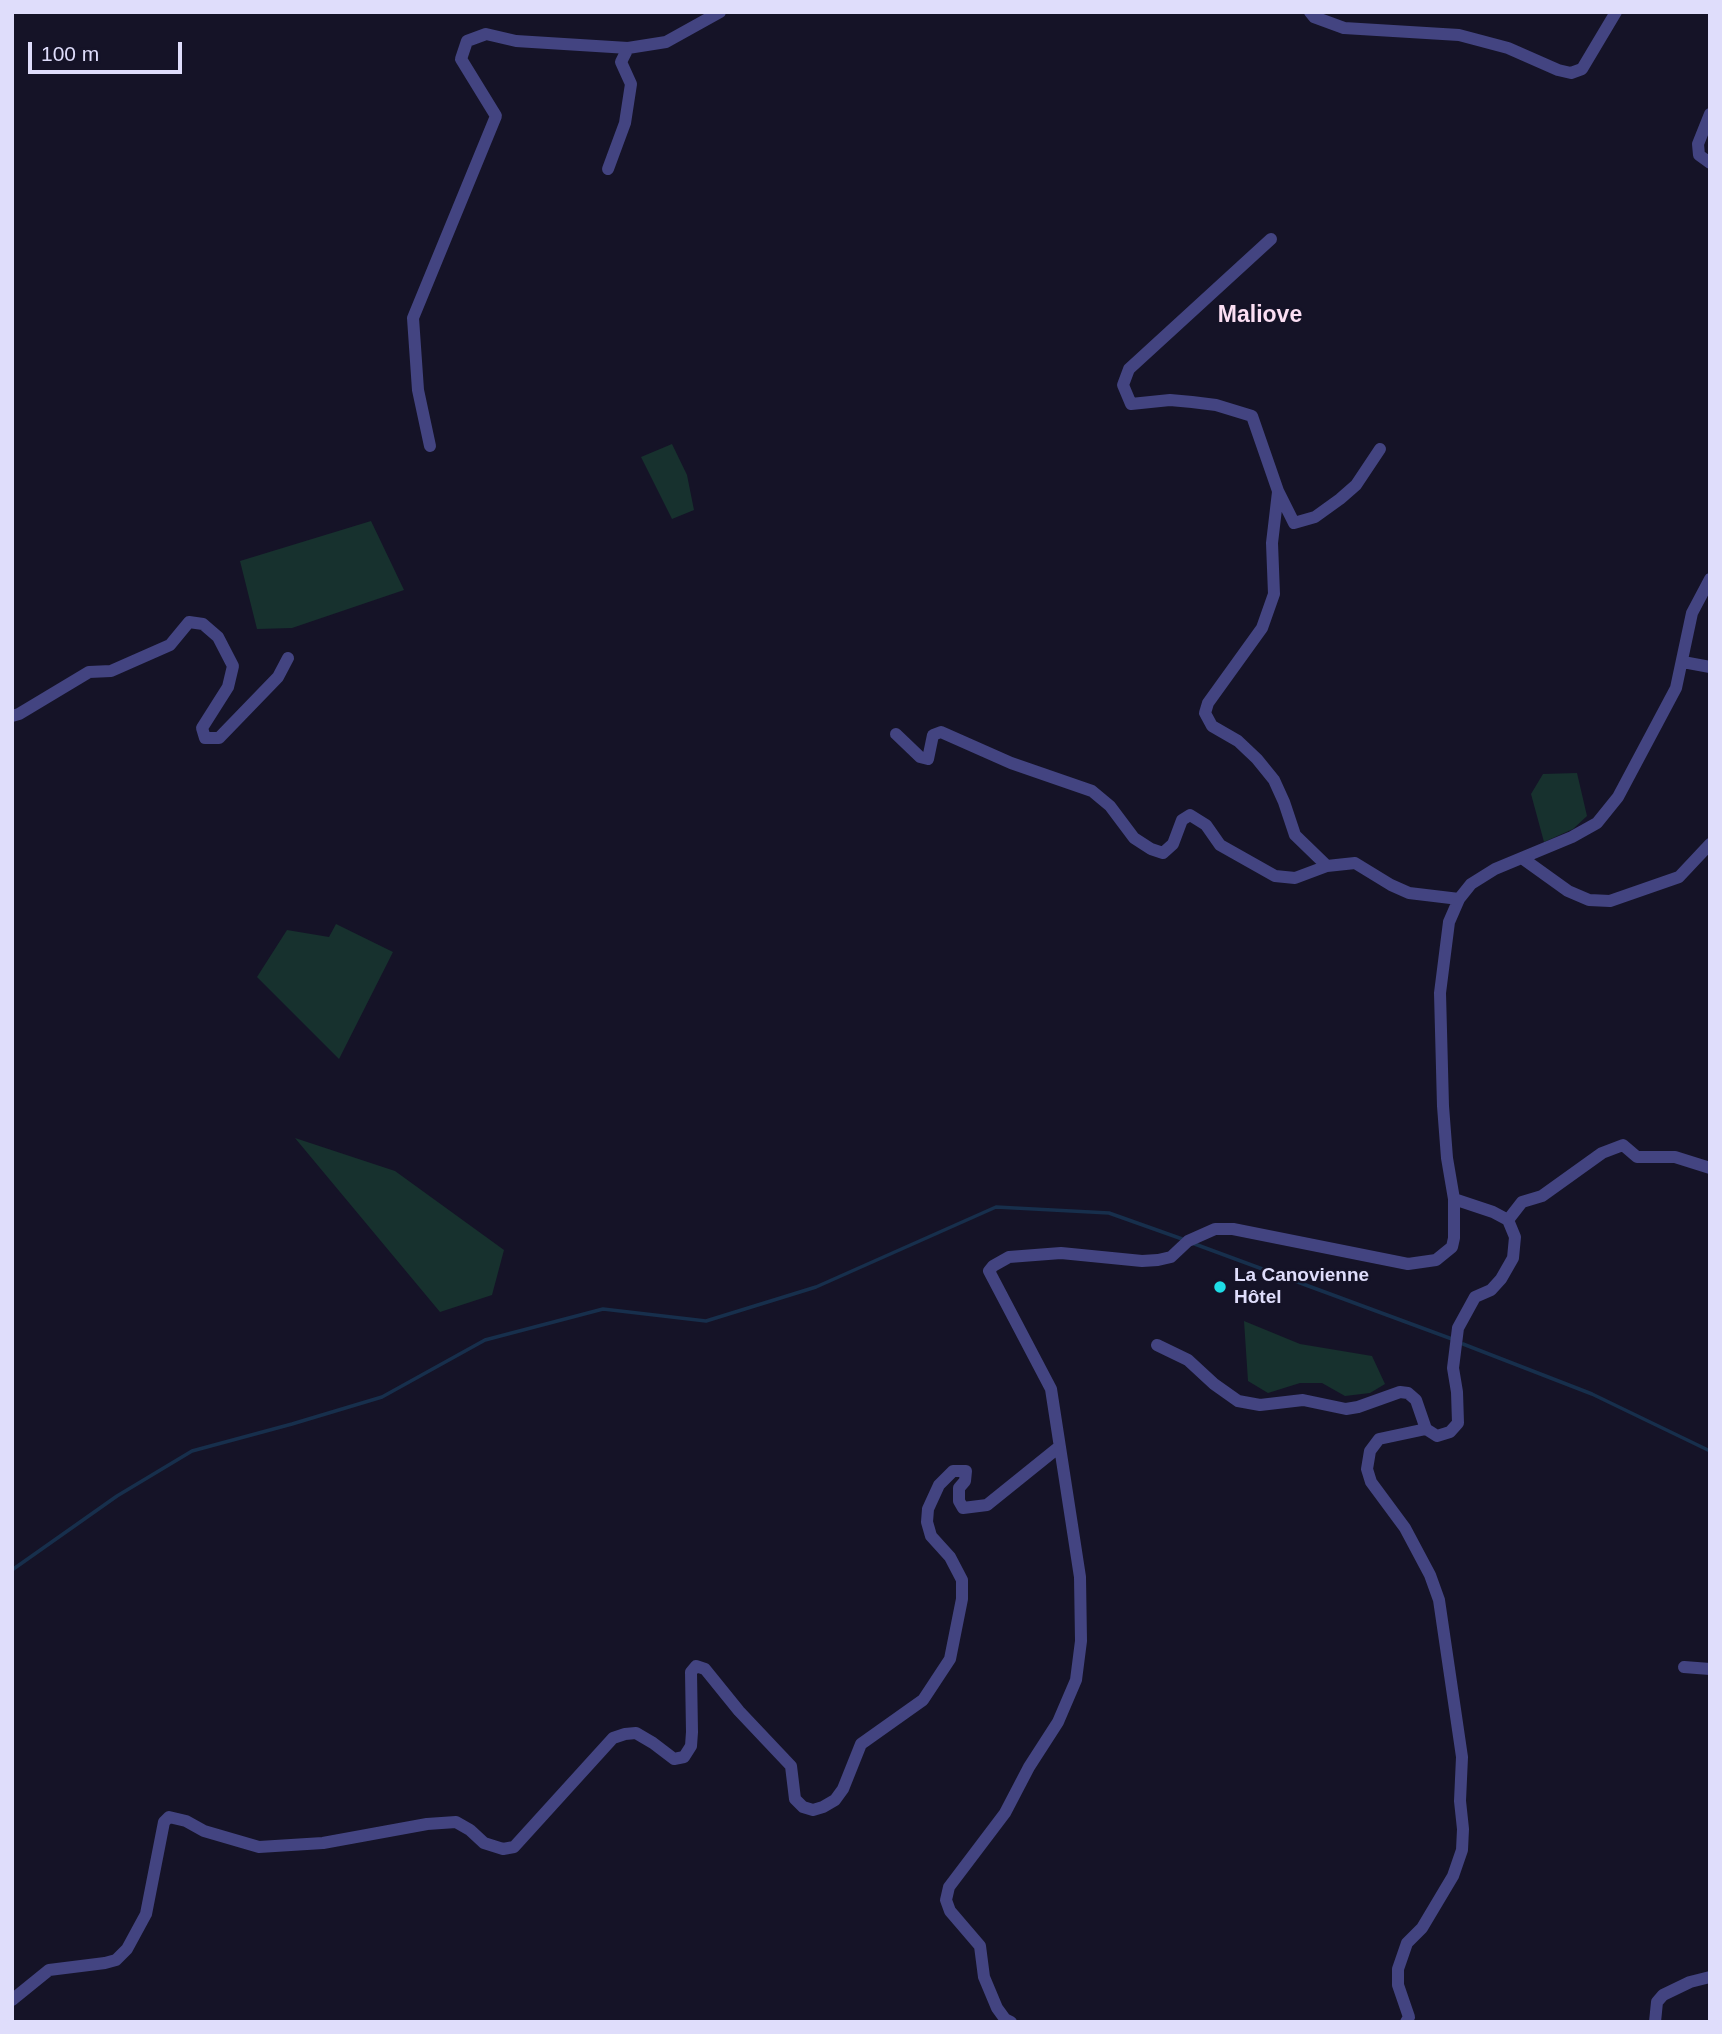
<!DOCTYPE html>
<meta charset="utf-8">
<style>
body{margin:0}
#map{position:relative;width:1722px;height:2034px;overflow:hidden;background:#151327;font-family:Helvetica,sans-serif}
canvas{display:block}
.frame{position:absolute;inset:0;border:14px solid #dfddfb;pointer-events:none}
.scale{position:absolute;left:28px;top:42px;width:154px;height:32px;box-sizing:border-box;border:4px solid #dfddfb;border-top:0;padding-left:9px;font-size:21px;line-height:24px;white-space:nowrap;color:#dfddfb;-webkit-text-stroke:5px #151327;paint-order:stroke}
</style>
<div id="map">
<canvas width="1722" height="2034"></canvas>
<div class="frame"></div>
<div class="scale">100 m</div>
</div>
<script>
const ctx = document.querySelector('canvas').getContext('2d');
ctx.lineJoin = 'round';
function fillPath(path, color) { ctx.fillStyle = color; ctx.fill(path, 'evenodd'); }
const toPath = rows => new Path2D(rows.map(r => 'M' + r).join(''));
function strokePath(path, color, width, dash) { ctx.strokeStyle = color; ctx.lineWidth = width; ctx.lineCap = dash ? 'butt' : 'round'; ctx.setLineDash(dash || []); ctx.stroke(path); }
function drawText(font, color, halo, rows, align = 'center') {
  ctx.font = font + ' Helvetica,sans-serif'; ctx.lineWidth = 5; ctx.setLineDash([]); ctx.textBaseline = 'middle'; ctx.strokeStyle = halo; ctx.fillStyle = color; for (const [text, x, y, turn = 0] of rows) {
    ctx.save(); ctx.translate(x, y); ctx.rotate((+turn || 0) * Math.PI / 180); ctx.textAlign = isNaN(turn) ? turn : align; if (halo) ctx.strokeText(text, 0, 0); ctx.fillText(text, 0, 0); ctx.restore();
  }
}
fillPath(toPath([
 [672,444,687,475,694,510,672,519,641,457],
 [371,521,404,590,292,628,257,629,240,561],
 [1577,773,1587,816,1573,829,1544,842,1531,794,1543,774],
 [336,924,393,952,339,1059,257,977,287,930,329,937],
 [295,1138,395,1171,504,1250,492,1295,440,1312],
 [1244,1321,1300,1344,1372,1356,1385,1384,1370,1393,1345,1396,1322,1383,1300,1383,1268,1393,1248,1381]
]), '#17312e');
strokePath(toPath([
 [1192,1243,1452,1339],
 [1463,1344,1592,1394,1710,1451],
 [12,1570,117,1496,192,1451,292,1424,382,1397,485,1340,603,1309,706,1321,816,1287,996,1207,1109,1213,1185,1240]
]), '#172f4c', 3.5);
strokePath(toPath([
 [1310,12,1314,17,1344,28,1459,35,1508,48,1558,70,1571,73,1582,69,1616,12],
 [1710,114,1698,144,1699,155,1710,163],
 [608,169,625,123,631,84,621,62,628,48],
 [1271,239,1129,369,1123,385,1131,404,1170,400,1192,402,1216,405,1252,416,1278,491,1294,523,1315,517,1340,499,1356,485,1380,449],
 [430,446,418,390,413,318,496,116,461,59,467,41,486,34,516,41,628,48,666,42,720,12],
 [1278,492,1272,543,1274,594,1262,628,1208,703,1205,713,1212,726,1238,741,1257,759,1274,780,1284,802,1295,835,1327,866],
 [1683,662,1710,667],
 [12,716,19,714,89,672,111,671,170,645,189,622,203,624,218,637,233,666,228,687,202,728,205,738,219,738,278,677,288,658],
 [896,734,920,757,928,759,933,735,941,732,1011,763,1092,791,1110,806,1134,838,1151,849,1163,853,1173,844,1182,820,1190,815,1206,825,1220,845,1275,876,1295,878,1327,866,1355,863,1391,885,1409,893,1459,899],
 [1522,858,1568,891,1589,900,1610,901,1679,877,1710,844],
 [1508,1220,1522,1202,1542,1196,1602,1153,1623,1145,1637,1157,1675,1157,1710,1168],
 [1157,1345,1188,1360,1214,1384,1238,1401,1260,1405,1303,1400,1346,1409,1358,1407,1400,1392,1408,1393,1416,1400,1426,1429,1437,1436,1450,1432,1458,1423,1457,1392,1453,1368,1458,1328,1475,1297,1491,1290,1501,1279,1513,1258,1515,1237,1508,1220,1493,1212,1454,1199],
 [1684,1667,1710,1669],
 [12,2000,49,1970,105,1963,116,1960,127,1949,146,1914,164,1822,169,1817,186,1821,204,1831,259,1847,323,1843,427,1824,456,1822,470,1830,484,1843,503,1849,514,1847,613,1738,625,1734,636,1733,653,1743,674,1759,684,1757,691,1746,692,1732,691,1672,696,1666,705,1669,739,1711,791,1766,795,1799,803,1807,813,1810,823,1807,835,1800,843,1789,861,1744,923,1700,950,1659,962,1599,962,1580,950,1557,931,1536,927,1522,928,1509,939,1485,953,1471,966,1471,965,1481,959,1488,959,1501,963,1508,987,1505,1059,1447],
 [1011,2022,1005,2019,997,2008,984,1977,980,1946,950,1911,946,1900,949,1887,1005,1813,1029,1767,1058,1722,1076,1680,1081,1641,1080,1577,1051,1389,989,1271,993,1266,1009,1257,1061,1253,1142,1261,1158,1260,1171,1257,1188,1241,1215,1229,1233,1229,1408,1264,1436,1260,1452,1247,1454,1238,1454,1199,1447,1158,1443,1106,1440,993,1449,922,1459,899,1471,884,1495,869,1572,837,1597,823,1618,797,1676,688,1692,613,1710,579],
 [1406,2022,1409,2017,1398,1985,1398,1969,1407,1943,1422,1928,1453,1876,1462,1850,1463,1829,1460,1801,1462,1757,1439,1600,1430,1575,1405,1528,1371,1482,1367,1469,1370,1451,1379,1439,1426,1429],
 [1655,2022,1657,2002,1663,1995,1690,1982,1710,1977]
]), '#434481', 12);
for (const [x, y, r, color] of [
 [1220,1287,7,"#1edde6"]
]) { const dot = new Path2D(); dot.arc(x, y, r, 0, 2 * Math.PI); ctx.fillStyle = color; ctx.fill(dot); strokePath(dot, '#151327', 2.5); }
drawText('bold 19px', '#dfddfb', '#151327', [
 ["La Canovienne",1234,1276],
 ["Hôtel",1234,1298]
], 'left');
drawText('bold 23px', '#fbdff3', '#151327', [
 ["Maliove",1260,316]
]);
</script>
